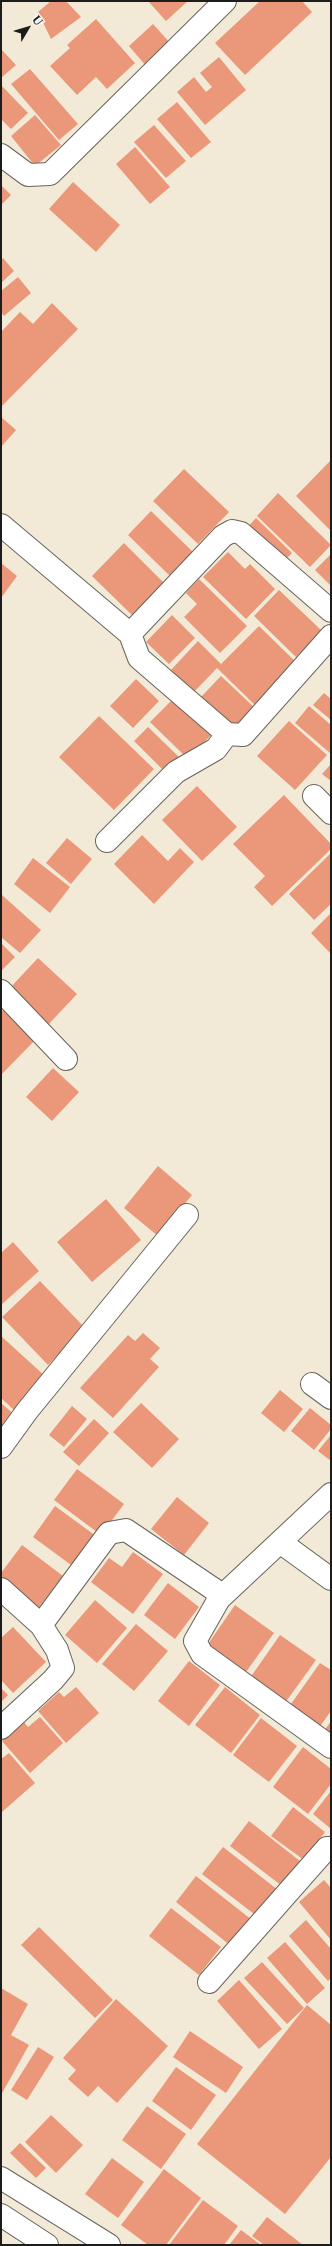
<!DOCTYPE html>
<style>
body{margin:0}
#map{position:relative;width:332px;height:2246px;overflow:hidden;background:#f2ead6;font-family:"Libre Caslon Text",serif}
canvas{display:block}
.frame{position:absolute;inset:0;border:2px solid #1c1c1c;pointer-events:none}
.north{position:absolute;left:8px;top:8px;width:40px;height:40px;-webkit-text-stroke:3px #f6f6f2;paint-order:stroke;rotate:52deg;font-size:11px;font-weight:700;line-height:16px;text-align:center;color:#1c1c1c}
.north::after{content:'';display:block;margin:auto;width:14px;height:18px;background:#1c1c1c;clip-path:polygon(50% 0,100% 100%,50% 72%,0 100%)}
</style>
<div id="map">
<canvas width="332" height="2246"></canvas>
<div class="frame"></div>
<div class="north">U</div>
</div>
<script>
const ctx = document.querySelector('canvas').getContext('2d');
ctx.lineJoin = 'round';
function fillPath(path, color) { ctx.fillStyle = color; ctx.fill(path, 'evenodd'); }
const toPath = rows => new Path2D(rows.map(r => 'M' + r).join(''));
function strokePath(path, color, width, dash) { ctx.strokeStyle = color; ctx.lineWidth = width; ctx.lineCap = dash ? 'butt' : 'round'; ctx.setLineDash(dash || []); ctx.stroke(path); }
fillPath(toPath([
 [51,1,66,1,81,17,51,39,38,12],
 [148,1,188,1,166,21],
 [260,1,302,1,312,12,245,75,215,43],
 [96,19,135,63,107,89,96,77,77,95,50,66,70,48,67,45],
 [153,24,171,44,146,66,129,46],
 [1,49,16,65,1,78],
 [219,57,246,90,205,125,177,92,194,77,206,92,212,87,200,73],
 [30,69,78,124,59,140,11,84],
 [1,85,28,113,11,129,1,119],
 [177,102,211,142,191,158,157,119],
 [35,115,61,145,35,166,11,136],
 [154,125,186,161,166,178,134,142],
 [135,147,170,187,150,204,116,164],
 [73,182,120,225,96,252,49,209],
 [1,185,11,195,1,205],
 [3,258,14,271,1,283,1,260],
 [18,277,31,293,4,316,1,312,1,291],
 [52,303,78,329,1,407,1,332,20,312,33,324],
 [1,417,16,430,1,447],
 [331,460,331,531,296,496],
 [184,469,229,512,198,544,153,501],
 [278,493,331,545,310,567,257,516],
 [151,511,195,554,172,578,128,535],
 [256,518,292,553,280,565,244,531],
 [124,543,167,586,136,619,92,576],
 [228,552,245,569,250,564,275,589,246,619,203,577],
 [330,555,331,556,331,586,315,570],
 [1,563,17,576,1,598],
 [199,579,247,626,220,653,184,617,197,604,186,593],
 [279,590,322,631,296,657,254,616],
 [172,615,195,638,169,664,146,642],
 [259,626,301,667,259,709,217,668,193,693,170,671,198,641,221,664],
 [221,676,257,710,236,731,201,697],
 [136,679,159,701,133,728,110,706],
 [324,693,331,699,331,720,313,705],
 [176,696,213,733,188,759,150,722],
 [309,706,331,725,330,753,295,723],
 [99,716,154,769,114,810,59,757],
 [289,721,327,755,295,790,257,756],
 [148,727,179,757,165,772,134,741],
 [331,764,331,781,322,774],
 [197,786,237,827,202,861,162,820],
 [284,795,331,844,331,849,272,906,254,887,265,876,233,844],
 [142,835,168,861,180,848,194,862,154,904,114,864],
 [67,838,92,859,71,884,46,863],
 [331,853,331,904,314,920,289,894],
 [33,858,70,887,50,913,14,884],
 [2,895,41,930,20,953,1,937],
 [331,913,331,954,311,933],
 [1,943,15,957,1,971],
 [38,958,77,994,47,1026,8,990],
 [7,1007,38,1037,1,1075,1,1012],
 [53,1068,79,1092,52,1121,26,1097],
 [158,1166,192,1195,158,1236,124,1208],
 [106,1199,141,1240,92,1282,57,1242],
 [13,1242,39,1271,1,1305,1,1253],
 [40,1281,85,1328,48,1365,2,1317],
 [143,1333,160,1348,150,1359,159,1367,113,1418,80,1388,128,1335,135,1341],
 [1,1336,45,1376,14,1410,1,1398],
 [280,1390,303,1409,284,1432,261,1413],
 [1,1403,16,1416,1,1435],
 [141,1403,179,1439,152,1468,113,1432],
 [72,1406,87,1419,64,1447,49,1435],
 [310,1408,331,1425,331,1429,314,1450,291,1431],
 [94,1419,109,1433,79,1466,63,1452],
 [331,1435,331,1461,318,1451],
 [77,1469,124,1504,101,1535,54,1500],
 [177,1497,209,1523,184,1555,151,1529],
 [55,1506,100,1539,78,1570,33,1537],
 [22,1545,63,1576,36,1611,1,1585,1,1573],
 [133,1552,163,1574,133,1614,91,1582,109,1558,122,1567],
 [168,1583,199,1607,175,1639,144,1615],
 [95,1600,127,1628,97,1663,65,1635],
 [235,1605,274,1633,246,1672,208,1644],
 [136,1624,168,1651,134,1691,102,1664],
 [13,1627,46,1662,13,1693,1,1680,1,1638],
 [280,1635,316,1660,285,1703,250,1678],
 [189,1661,220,1685,189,1726,158,1701],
 [320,1663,331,1670,331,1711,316,1732,286,1711],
 [76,1687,99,1713,66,1743,38,1711,59,1692,64,1697],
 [225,1687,260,1715,231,1753,195,1725],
 [1,1688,8,1695,1,1702],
 [40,1717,63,1743,30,1773,2,1741,24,1722,28,1727],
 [261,1718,297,1746,269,1782,233,1755],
 [331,1721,331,1741,322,1734],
 [303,1747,331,1769,331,1784,308,1814,273,1787],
 [9,1753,35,1783,2,1812,1,1759],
 [331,1791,331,1829,313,1814],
 [293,1807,325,1832,304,1860,271,1836],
 [249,1821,300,1861,282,1886,230,1846],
 [223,1847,278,1890,258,1917,202,1874],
 [196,1876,252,1920,231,1946,176,1902],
 [324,1880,331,1888,331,1940,299,1902],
 [171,1908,221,1947,199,1975,149,1936],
 [306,1920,331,1949,331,1978,328,1981,289,1936],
 [39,1927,113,2000,95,2018,21,1945],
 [285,1942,325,1988,307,2004,267,1958],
 [262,1962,304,2008,287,2024,244,1978],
 [239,1980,282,2029,259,2049,217,2001],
 [1,1988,28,2004,11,2035,29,2045,1,2095],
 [116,1999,168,2046,117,2103,98,2086,88,2097,68,2079,76,2070,63,2058],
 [307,2005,331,2025,331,2157,285,2214,197,2144],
 [190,2031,243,2067,226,2093,173,2057],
 [38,2047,54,2057,27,2100,11,2090],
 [176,2067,216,2095,191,2130,152,2101],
 [147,2106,186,2134,161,2169,122,2140],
 [51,2115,83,2145,56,2173,25,2142],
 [20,2143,46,2168,36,2178,10,2153],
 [112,2158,144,2182,118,2218,85,2194],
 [164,2169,201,2198,166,2245,148,2245,121,2225],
 [203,2200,238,2226,224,2245,169,2245],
 [267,2217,303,2245,264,2245,252,2236],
 [241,2230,261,2245,229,2245]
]), '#ea977a');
const minor = toPath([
 [1,155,28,175,50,174,225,1],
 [1,525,130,634,223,536,232,531,241,533,331,611],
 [130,634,139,658,227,734],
 [314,796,331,813],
 [107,841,176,772,216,749,227,734,243,735,331,636],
 [1,991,66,1059],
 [312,1384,331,1398],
 [1,1447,27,1411,187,1215],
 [280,1542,331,1579],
 [1,1589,41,1625,57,1650,63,1668,53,1680,1,1728],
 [219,1599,331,1494],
 [41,1625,109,1533,126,1530,215,1590,219,1599,195,1641,202,1654,331,1747],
 [209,1982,327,1848,331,1848]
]);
const highway = toPath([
 [1,2178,109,2245],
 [1,2215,47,2245]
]);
strokePath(minor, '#67645d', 24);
strokePath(highway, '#67645d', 24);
strokePath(minor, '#fff', 22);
strokePath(highway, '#fff', 22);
</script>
